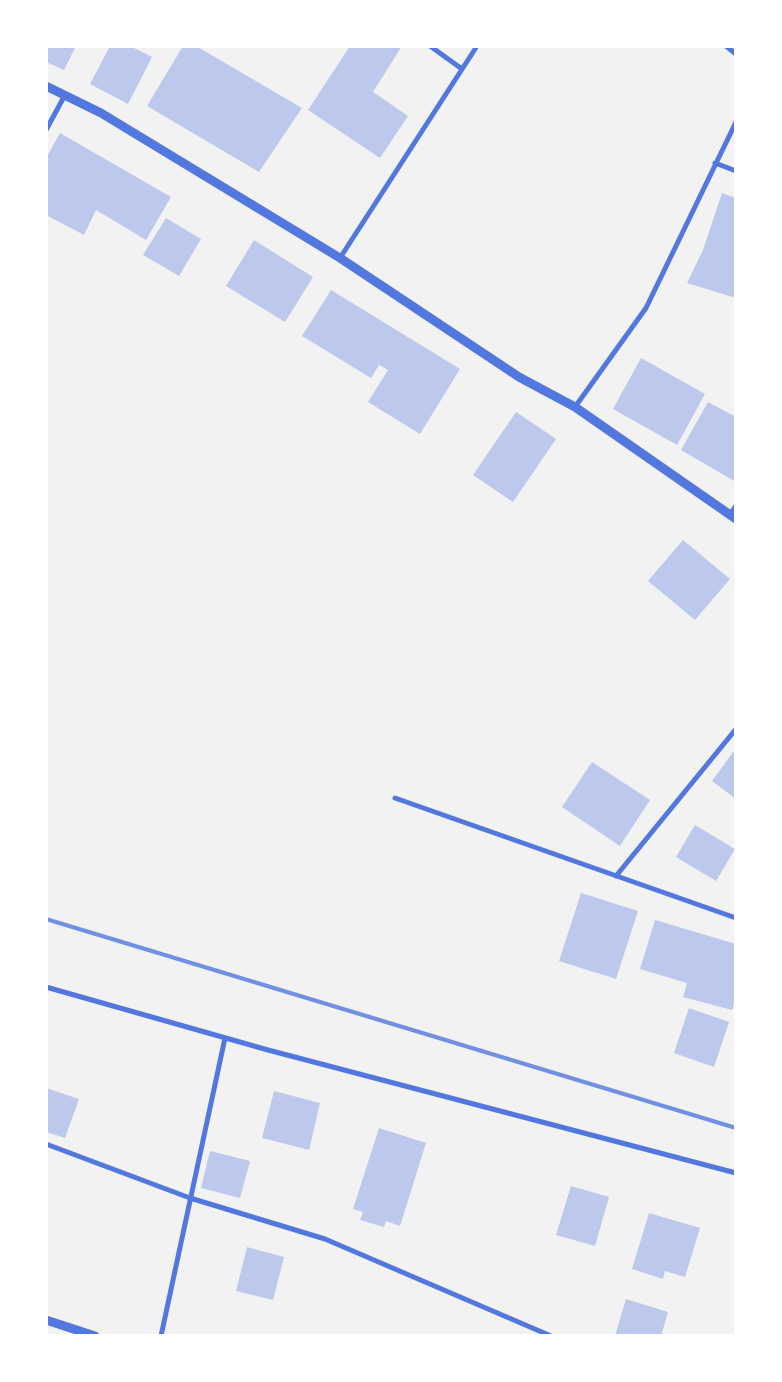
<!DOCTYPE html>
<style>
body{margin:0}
#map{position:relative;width:782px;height:1382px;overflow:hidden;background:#f2f2f2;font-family:"Open Sans",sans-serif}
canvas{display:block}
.frame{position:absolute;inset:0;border:48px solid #fff;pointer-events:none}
</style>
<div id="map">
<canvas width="782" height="1382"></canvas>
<div class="frame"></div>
</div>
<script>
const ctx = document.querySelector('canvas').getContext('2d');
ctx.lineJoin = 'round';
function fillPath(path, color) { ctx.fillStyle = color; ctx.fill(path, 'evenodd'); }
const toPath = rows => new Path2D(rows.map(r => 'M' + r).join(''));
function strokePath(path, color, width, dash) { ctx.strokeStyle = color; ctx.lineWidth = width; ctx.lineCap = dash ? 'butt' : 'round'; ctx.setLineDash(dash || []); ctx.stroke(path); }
fillPath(toPath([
 [46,46,76,46,64,70,46,62],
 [110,46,130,46,152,57,128,104,90,84],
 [183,46,196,46,302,108,259,172,147,106],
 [350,46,402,46,373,92,408,116,380,158,308,110],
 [60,133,171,197,146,240,96,210,84,235,46,215,46,158],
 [722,193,736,198,736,298,687,283,703,250],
 [166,218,201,239,179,276,143,255],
 [254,240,313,277,285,322,226,286],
 [331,290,460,369,420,434,368,402,388,370,379,365,371,378,302,336],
 [641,358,705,394,677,445,613,409],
 [708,402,736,417,736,482,681,450],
 [516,412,556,439,513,502,473,475],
 [683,540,730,579,695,620,648,581],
 [733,752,736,754,736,799,712,781],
 [592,762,650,800,620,846,562,807],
 [695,825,735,849,716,881,676,857],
 [581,893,638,911,616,979,559,961],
 [655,920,736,944,736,998,732,1010,683,997,687,983,640,969],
 [689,1008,729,1022,714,1067,674,1053],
 [46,1088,79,1099,65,1138,46,1132],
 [274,1091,320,1103,309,1150,262,1138],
 [379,1128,426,1143,400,1226,386,1221,384,1227,360,1220,363,1212,353,1209],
 [210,1151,250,1161,240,1198,201,1188],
 [571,1186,609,1197,595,1246,556,1235],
 [649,1213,700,1228,685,1277,665,1271,663,1279,632,1269],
 [247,1247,284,1257,273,1300,236,1291],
 [626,1299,668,1312,661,1336,615,1336]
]), '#bdc9ec');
strokePath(toPath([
 [430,46,462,69],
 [726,46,736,54],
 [46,130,65,95],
 [715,163,736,171],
 [340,258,477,46],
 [575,407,646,308,736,122],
 [730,514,736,506],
 [395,798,736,918],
 [616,876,736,729],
 [46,987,268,1050,736,1173],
 [46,1144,190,1198,325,1239,551,1336],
 [161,1336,225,1038]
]), '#5277de', 5);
strokePath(toPath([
 [46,86,101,113,340,258,519,377,575,407,736,519],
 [46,1320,95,1336]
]), '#5277de', 9);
strokePath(toPath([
 [46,919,736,1128]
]), '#7290e2', 4);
</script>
